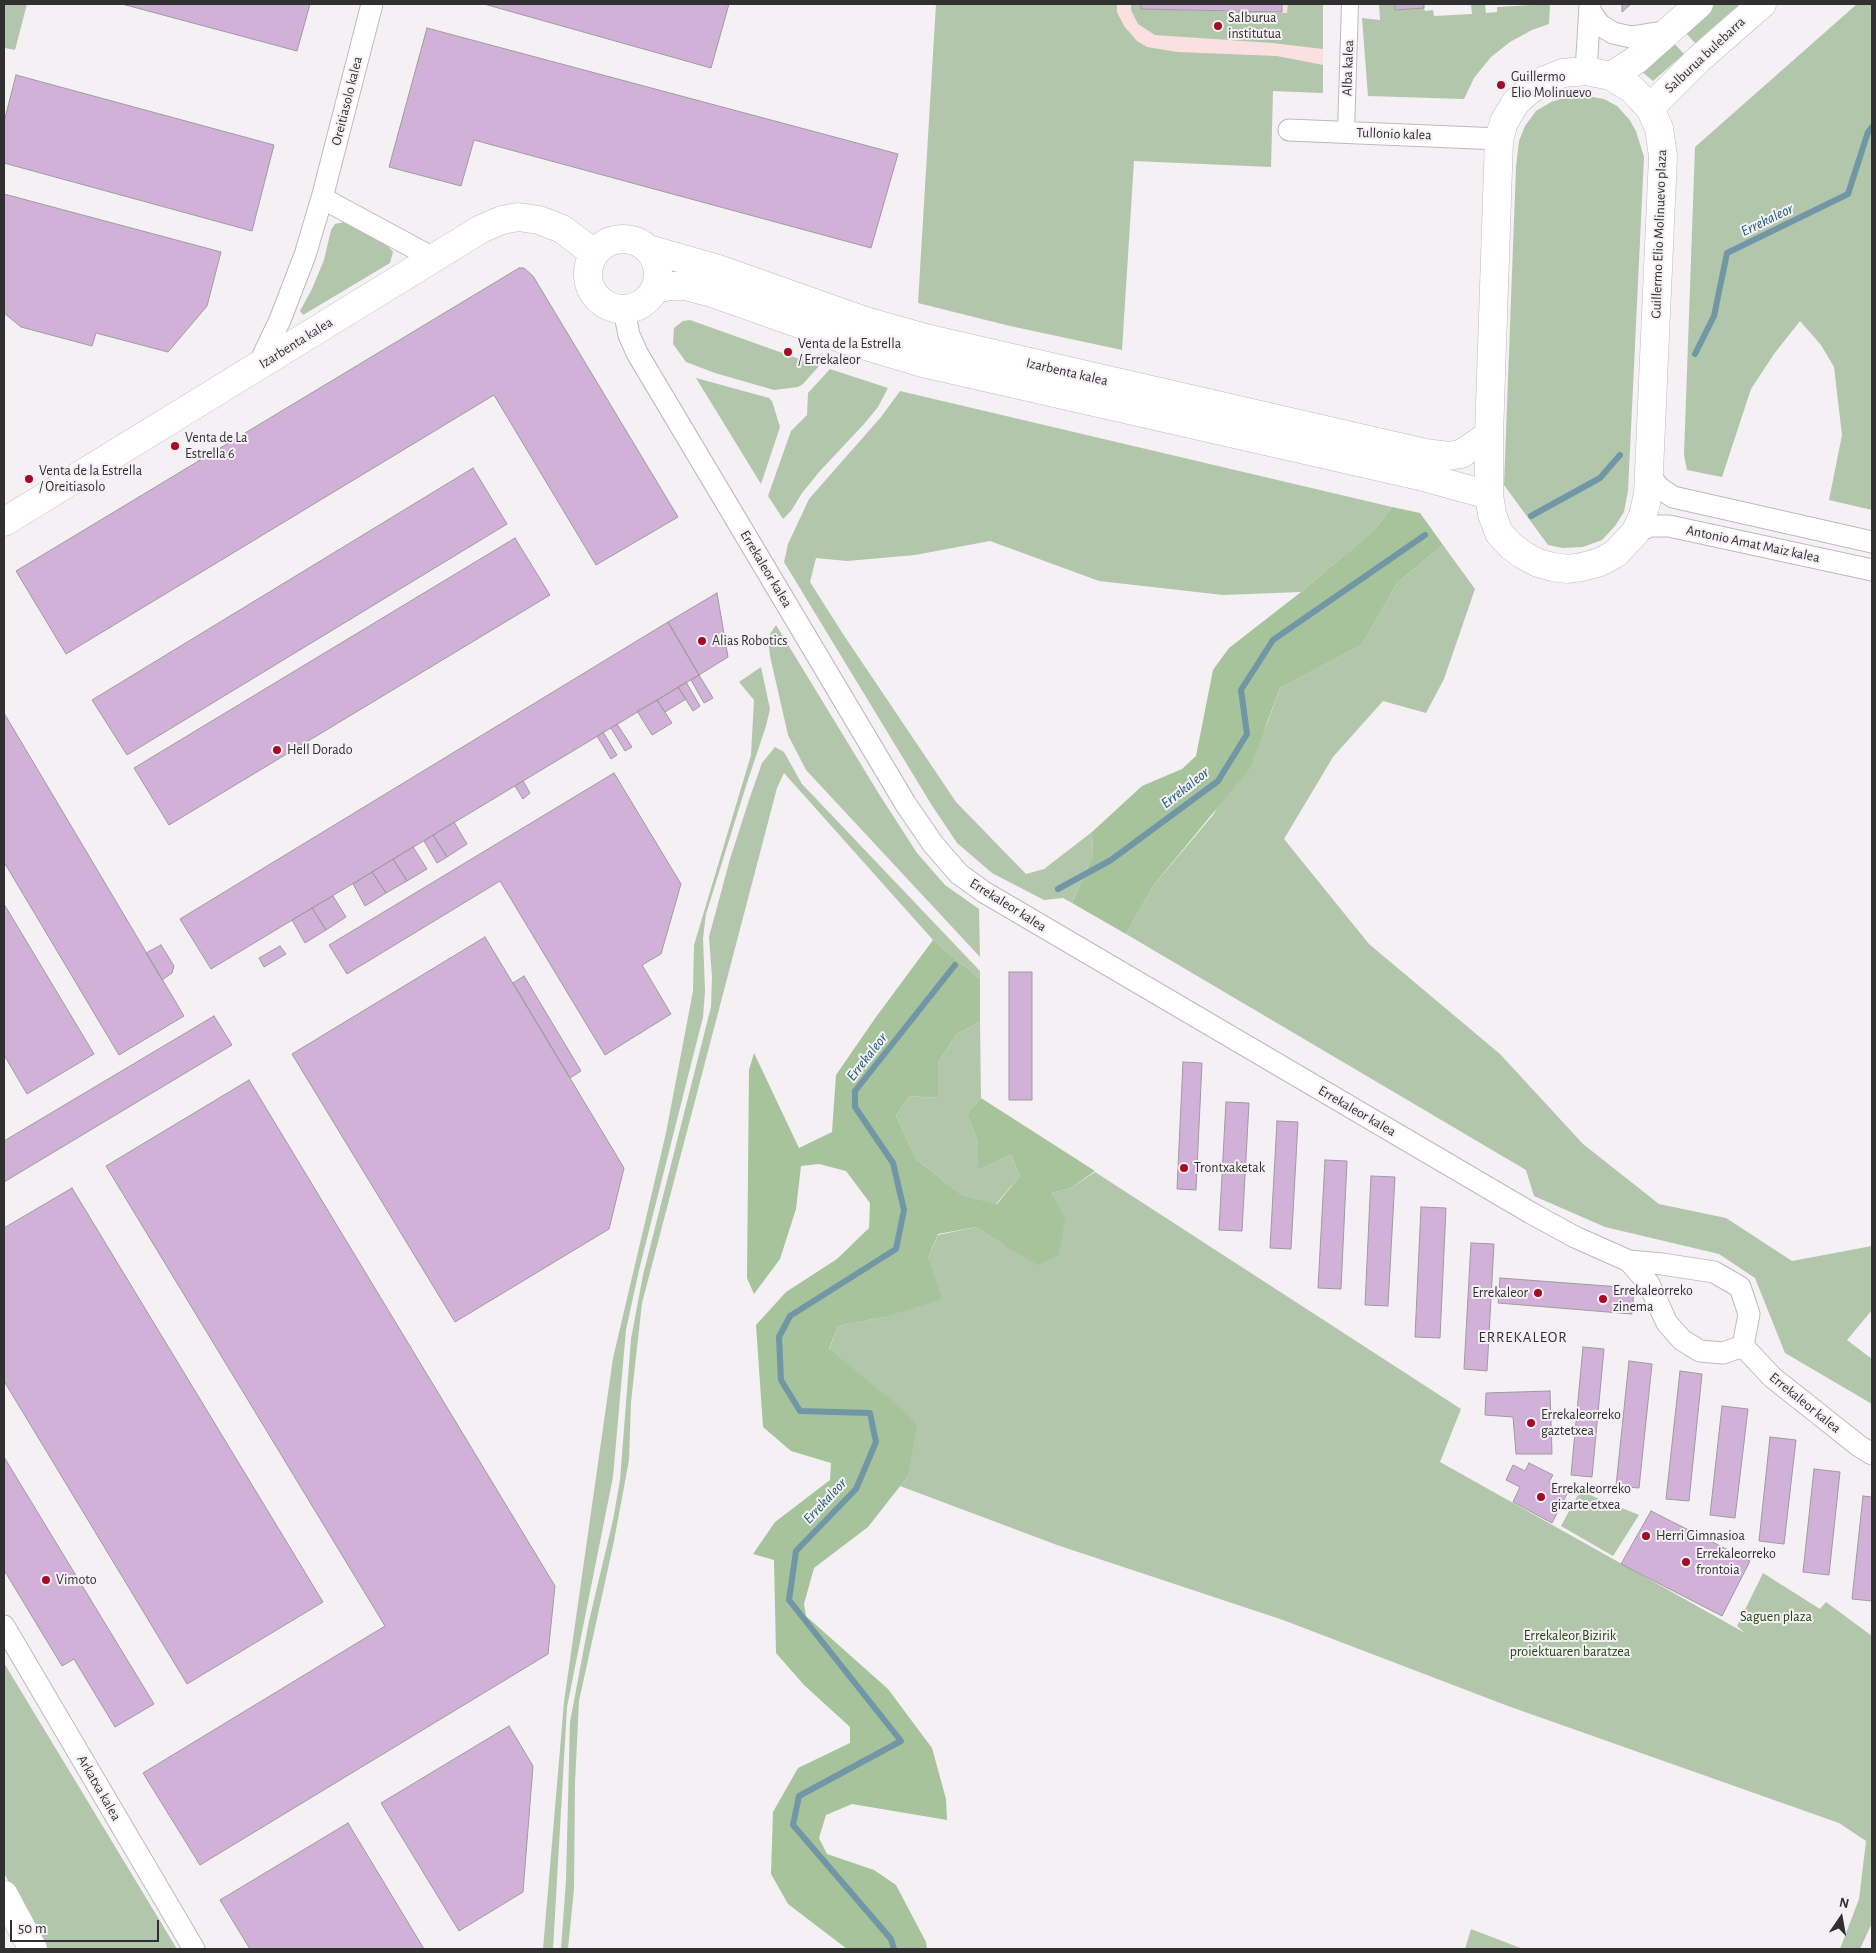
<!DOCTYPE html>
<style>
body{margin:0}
#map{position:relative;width:1876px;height:1953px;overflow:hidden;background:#f4f0f4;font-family:"Alegreya Sans",sans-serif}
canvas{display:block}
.frame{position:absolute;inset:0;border:5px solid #313031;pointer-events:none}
.north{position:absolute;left:1816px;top:1893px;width:50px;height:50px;-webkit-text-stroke:4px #f4f0f4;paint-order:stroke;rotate:12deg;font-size:14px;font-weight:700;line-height:20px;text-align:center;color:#313031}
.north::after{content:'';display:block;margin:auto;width:18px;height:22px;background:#313031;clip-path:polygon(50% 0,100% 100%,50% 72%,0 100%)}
.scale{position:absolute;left:10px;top:1920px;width:149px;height:22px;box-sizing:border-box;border:2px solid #313031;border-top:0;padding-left:6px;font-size:15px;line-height:18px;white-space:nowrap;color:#313031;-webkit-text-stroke:4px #f4f0f4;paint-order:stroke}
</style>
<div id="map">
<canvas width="1876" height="1953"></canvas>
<div class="frame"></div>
<div class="north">N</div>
<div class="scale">50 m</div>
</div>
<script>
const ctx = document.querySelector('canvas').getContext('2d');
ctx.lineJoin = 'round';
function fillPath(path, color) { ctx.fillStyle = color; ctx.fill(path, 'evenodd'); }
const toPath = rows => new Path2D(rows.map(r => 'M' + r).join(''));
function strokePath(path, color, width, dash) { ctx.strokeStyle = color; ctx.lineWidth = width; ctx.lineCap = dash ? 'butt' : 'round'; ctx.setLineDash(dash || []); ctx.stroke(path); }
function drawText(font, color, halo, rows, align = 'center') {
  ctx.font = font + ' "Alegreya Sans",sans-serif'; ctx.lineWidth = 4; ctx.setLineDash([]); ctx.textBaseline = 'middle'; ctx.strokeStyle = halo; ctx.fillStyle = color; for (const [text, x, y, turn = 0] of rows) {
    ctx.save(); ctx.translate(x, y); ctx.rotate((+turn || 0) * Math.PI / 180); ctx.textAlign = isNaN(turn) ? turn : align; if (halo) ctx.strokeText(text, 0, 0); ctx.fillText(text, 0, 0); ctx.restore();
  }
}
fillPath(toPath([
 [1111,4,1323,4,1323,93,1148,86]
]), '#fbe0e1');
fillPath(toPath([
 [4,4,27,4,15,50,5,48,4,52],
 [936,4,1117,4,1117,12,1124,26,1137,41,1147,47,1177,52,1277,56,1323,65,1323,93,1273,91,1271,167,1134,161,1122,350,1010,326,918,303],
 [1131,4,1141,4,1142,9,1287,13,1288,4,1323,4,1323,49,1272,43,1155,35,1138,24,1131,10],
 [1379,4,1395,4,1395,10,1424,8,1425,11,1433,10,1434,16,1472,14,1471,4,1485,4,1486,13,1497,12,1497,7,1550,4,1549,24,1532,30,1510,42,1491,57,1474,78,1464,99,1368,96,1362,18,1380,20],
 [1715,4,1740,4,1695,43,1684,31],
 [1857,4,1872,4,1872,510,1829,500,1842,435,1834,367,1821,345,1800,321,1774,354,1751,389,1722,477,1687,470,1684,455,1695,147],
 [1672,41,1684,54,1653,81,1641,71],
 [1570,96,1587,96,1604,99,1617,106,1629,119,1636,131,1644,157,1628,491,1624,512,1615,526,1602,540,1583,547,1563,548,1548,545,1504,485,1516,167,1519,141,1525,126,1536,111,1551,102],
 [344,222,386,244,393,252,390,263,303,315,300,311,312,289,324,260,331,230,335,224],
 [690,320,819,366,803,384,798,387,774,390,715,373,686,362,673,344,674,328,683,321],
 [830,369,888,388,878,407,864,424,820,471,802,493,791,511,783,519,768,496,791,431,807,415,808,393],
 [696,378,769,398,772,401,780,427,761,484],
 [900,391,1392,507,1374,530,1301,592,1223,595,1099,581,990,541,915,555,847,561,816,558,810,582,843,634,956,802,1026,874,1044,869,1092,832,1093,855,1072,903,1063,898,1044,900,992,873,957,843,931,804,784,562,788,544,809,499,881,417],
 [1443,545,1475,589,1444,679,1426,713,1383,701,1333,757,1284,839,1369,944,1500,1054,1583,1144,1659,1204,1726,1218,1792,1261,1872,1246,1872,1310,1847,1340,1872,1359,1872,1404,1785,1353,1755,1278,1719,1254,1605,1227,1534,1196,1526,1170,1126,934,1153,886,1213,815,1267,724,1280,688,1362,645,1397,583],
 [776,625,879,794,917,853,945,885,979,909,980,957,806,770,788,735,770,656,768,637],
 [761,667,770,709,766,726,746,786,706,914,703,938,705,991,703,1017,639,1270,626,1330,613,1477,567,1707,553,1949,543,1949,564,1702,613,1358,666,1133,693,991,694,945,751,755,754,700,739,682],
 [775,747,784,752,802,784,980,971,980,979,933,940,784,773,777,788,642,1303,631,1402,629,1460,614,1541,579,1701,575,1783,574,1889,568,1949,561,1949,566,1880,570,1722,589,1621,613,1520,620,1480,631,1339,643,1275,711,1007,712,977,709,937,730,859,749,800,762,763],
 [980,1022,981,1098,967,1114,978,1143,978,1170,1011,1155,1020,1176,996,1204,962,1195,916,1159,896,1116,909,1096,938,1098,938,1062,957,1034],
 [1095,1172,1461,1409,1440,1462,1745,1633,1737,1626,1763,1573,1820,1609,1826,1602,1872,1636,1872,1923,1860,1949,1840,1949,1859,1899,1866,1841,1839,1823,1508,1706,1283,1620,1057,1545,900,1486,908,1476,829,1350,838,1326,884,1317,928,1258,938,1235,976,1227,1005,1246,1051,1193,1071,1188],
 [1580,1491,1639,1515,1613,1556,1561,1526],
 [4,1663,177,1949,45,1949,4,1873],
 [1471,1929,1523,1949,1465,1949]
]), '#b2c6ab');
fillPath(toPath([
 [1392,507,1420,513,1443,545,1397,583,1362,645,1280,688,1250,768,1153,886,1126,934,1072,903,1093,855,1092,832,1142,786,1182,769,1196,756,1213,670,1229,648,1301,592,1374,530],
 [933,940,980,979,980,1022,957,1034,938,1062,938,1098,909,1096,896,1116,916,1159,962,1195,997,1204,1020,1176,1011,1155,978,1170,978,1143,967,1114,981,1098,1095,1171,1071,1188,1051,1193,1065,1219,1059,1255,1038,1265,1005,1246,976,1227,938,1234,928,1258,942,1299,884,1317,838,1326,829,1349,900,1407,917,1425,908,1476,868,1527,814,1568,804,1604,806,1616,888,1689,932,1748,946,1799,947,1820,852,1804,826,1815,819,1838,827,1854,874,1870,896,1885,926,1942,927,1949,847,1949,788,1904,771,1874,773,1812,798,1768,850,1743,850,1727,804,1685,776,1653,774,1560,753,1554,775,1522,830,1480,831,1463,791,1451,763,1427,756,1325,786,1292,837,1259,869,1228,870,1203,846,1171,819,1164,801,1166,796,1209,780,1259,754,1294,747,1278,749,1070,754,1053,799,1148,832,1132,836,1075,876,1017]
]), '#a6c39b');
strokePath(toPath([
 [1695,354,1714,316,1727,253,1848,194,1868,132,1872,127],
 [1531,516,1600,478,1620,455],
 [1058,889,1111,860,1218,781,1247,734,1241,690,1273,640,1425,535],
 [894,1949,891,1939,793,1825,799,1796,901,1741,789,1600,796,1551,856,1489,876,1442,870,1413,800,1411,781,1380,779,1337,790,1316,896,1249,904,1210,893,1163,855,1107,855,1091,955,965]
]), '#7196a6', 6);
const building = toPath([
 [122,4,310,4,297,51,122,4],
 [484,4,729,4,711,68,484,4],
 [1141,4,1282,4,1282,12,1141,9,1141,4],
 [1395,4,1424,4,1424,8,1395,10,1395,4],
 [1622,4,1631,4,1622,12,1622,4],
 [427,28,898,154,871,248,474,140,461,186,389,167,427,28],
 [16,75,274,145,252,231,4,163,4,122,16,75],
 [4,194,221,252,207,306,168,352,96,333,92,346,21,327,4,313,4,194],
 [519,268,524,268,533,276,678,517,596,565,494,395,66,654,16,571,519,268],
 [473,468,507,524,127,755,92,700,473,468],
 [515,538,550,595,169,825,134,768,515,538],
 [717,593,728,657,699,675,668,622,717,593],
 [668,622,699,675,211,969,180,919,668,622],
 [699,675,713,698,704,703,691,680,699,675],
 [686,682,700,706,693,711,678,687,686,682],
 [678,687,686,699,665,712,657,700,678,687],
 [657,700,672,723,652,735,637,711,657,700],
 [4,713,184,1016,119,1055,4,862,4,713],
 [617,724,632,747,625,751,611,728,617,724],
 [603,732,617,755,611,759,597,736,603,732],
 [614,773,681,884,661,954,642,965,671,1014,605,1055,500,881,347,974,329,945,614,773],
 [523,781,530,793,523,799,515,786,523,781],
 [454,822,467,844,447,857,433,835,454,822],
 [433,835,447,857,437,863,424,841,433,835],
 [413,847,427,869,407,881,393,859,413,847],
 [393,859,407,881,386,893,372,872,393,859],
 [372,872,386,893,365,906,353,884,372,872],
 [333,896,346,917,326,930,312,908,333,896],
 [4,904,94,1054,27,1094,4,1055,4,904],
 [312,908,326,930,305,943,292,920,312,908],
 [485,937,624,1168,609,1229,455,1322,292,1054,485,937],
 [161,945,174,966,172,973,162,980,146,953,161,945],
 [280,946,286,954,264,967,259,958,280,946],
 [1009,972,1032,972,1032,1100,1009,1100,1009,972],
 [524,976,581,1071,570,1078,513,983,524,976],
 [214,1016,232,1045,4,1182,4,1141,214,1016],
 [1183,1062,1202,1063,1196,1190,1177,1189,1183,1062],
 [249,1080,555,1586,548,1654,200,1865,143,1773,385,1626,106,1166,249,1080],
 [1226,1102,1249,1103,1242,1231,1219,1230,1226,1102],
 [1277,1121,1298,1122,1291,1249,1270,1248,1277,1121],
 [1325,1160,1347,1161,1341,1289,1318,1288,1325,1160],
 [1371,1176,1395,1177,1388,1306,1365,1305,1371,1176],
 [72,1188,323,1602,187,1684,4,1381,4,1228,72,1188],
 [1421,1207,1446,1208,1440,1338,1415,1337,1421,1207],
 [1471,1243,1494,1244,1487,1371,1464,1369,1471,1243],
 [1500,1278,1634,1288,1632,1314,1498,1303,1500,1278],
 [1583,1347,1604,1349,1592,1477,1571,1475,1583,1347],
 [1629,1361,1652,1364,1639,1488,1616,1486,1629,1361],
 [1680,1371,1702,1374,1689,1501,1666,1499,1680,1371],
 [1550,1391,1552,1454,1516,1454,1513,1417,1485,1415,1486,1393,1550,1391],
 [1722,1406,1748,1409,1735,1518,1710,1515,1722,1406],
 [1770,1437,1796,1440,1784,1544,1759,1541,1770,1437],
 [4,1457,154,1704,115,1727,74,1659,62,1666,4,1570,4,1457],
 [1529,1463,1553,1475,1549,1482,1568,1492,1552,1523,1513,1502,1520,1487,1506,1480,1513,1465,1525,1471,1529,1463],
 [1814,1469,1840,1472,1829,1575,1803,1572,1814,1469],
 [1863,1496,1872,1497,1872,1601,1852,1599,1863,1496],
 [1651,1511,1750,1561,1722,1616,1621,1564,1651,1511],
 [509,1726,533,1766,523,1892,459,1931,381,1803,509,1726],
 [348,1823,424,1949,250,1949,220,1900,348,1823]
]);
fillPath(building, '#d1b1d7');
strokePath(building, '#9e9b9e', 1);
const pedestrian = toPath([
 [1346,132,1350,4]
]);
const minor = toPath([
 [1590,11,1600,25,1613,33,1631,37,1669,31],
 [1586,71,1590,6],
 [1289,130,1499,139],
 [322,198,433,258],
 [624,310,629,335,637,353,905,803,933,844,959,874,984,892,1531,1213,1575,1237,1629,1261,1662,1264,1714,1272,1740,1287,1749,1314,1743,1346],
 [258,366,280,320,305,255,322,198,372,4],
 [1650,477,1661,489,1673,497,1872,542],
 [1635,533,1650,526,1669,526,1872,570],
 [1629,1261,1649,1284,1667,1323,1682,1340,1700,1351,1723,1353,1743,1346],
 [1743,1346,1772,1377,1859,1446,1872,1454],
 [4,1626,194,1949]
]);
const secondary = toPath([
 [1586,71,1611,76,1632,89,1650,108,1659,128,1663,156,1648,494,1643,516,1635,533,1615,554,1600,562,1582,567,1568,569,1553,567,1538,563,1523,555,1511,546,1499,533,1492,514,1489,495,1489,435,1499,139,1504,122,1516,102,1531,89,1545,80,1563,73,1586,71],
 [1611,76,1636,60,1699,4],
 [1650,108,1699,59,1762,4],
 '588 274a35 35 0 1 1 70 0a35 35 0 1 1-70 0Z',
 [648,249,718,269,865,321,929,339,1425,453,1448,456,1461,454,1489,435],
 [655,289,669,286,685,286,712,293,843,339,923,363,1420,476,1489,495],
 [4,522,481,229,502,220,518,217,539,220,562,229,594,253],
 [4,1895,33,1949]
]);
strokePath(pedestrian, '#bdbabe', 18);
strokePath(minor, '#bdbabe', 23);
strokePath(secondary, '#bdbabe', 29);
strokePath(pedestrian, '#fff', 16);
strokePath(minor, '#fff', 21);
strokePath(secondary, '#fff', 28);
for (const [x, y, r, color] of [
 [1218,26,5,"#a50b24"],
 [1501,85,5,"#a50b24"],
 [788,352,5,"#a50b24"],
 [175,446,5,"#a50b24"],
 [29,479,5,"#a50b24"],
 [702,641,5,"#a50b24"],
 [277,750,5,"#a50b24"],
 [1184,1168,5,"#a50b24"],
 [1538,1293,5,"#a50b24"],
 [1603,1299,5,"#a50b24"],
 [1531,1423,5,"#a50b24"],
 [1541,1497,5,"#a50b24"],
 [1646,1536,5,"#a50b24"],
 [1686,1562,5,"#a50b24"],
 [46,1580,5,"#a50b24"]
]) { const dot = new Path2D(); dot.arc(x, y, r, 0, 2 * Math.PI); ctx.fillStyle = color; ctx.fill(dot); strokePath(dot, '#f4f0f4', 2); }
drawText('14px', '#313031', '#f4f0f4', [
 ["Salburua",1228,18],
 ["institutua",1228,34],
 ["Guillermo",1511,77],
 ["Elio Molinuevo",1511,93],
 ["Venta de la Estrella",798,344],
 ["/ Errekaleor",798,360],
 ["Venta de La",185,438],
 ["Estrella 6",185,454],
 ["Venta de la Estrella",39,471],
 ["/ Oreitiasolo",39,487],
 ["Alias Robotics",712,641],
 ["Hell Dorado",287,750],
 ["Trontxaketak",1194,1168],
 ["Errekaleorreko",1613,1291],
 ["zinema",1613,1307],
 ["Errekaleor",1528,1293,"right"],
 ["Errekaleorreko",1541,1415],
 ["gaztetxea",1541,1431],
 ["Errekaleorreko",1551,1489],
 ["gizarte etxea",1551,1505],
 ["Herri Gimnasioa",1656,1536],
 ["Errekaleorreko",1696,1554],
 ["frontoia",1696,1570],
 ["Vimoto",56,1580]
], 'left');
drawText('14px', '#313031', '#f4f0f4', [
 ["Salburua bulebarra",1705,55,-43],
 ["Alba kalea",1348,68,-88],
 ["Oreitiasolo kalea",347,101,-76],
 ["Tullonio kalea",1394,134,2],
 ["Guillermo Elio Molinuevo plaza",1659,234,-88],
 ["Izarbenta kalea",296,343,-32],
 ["Izarbenta kalea",1067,372,13],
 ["Antonio Amat Maiz kalea",1753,544,12],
 ["Errekaleor kalea",766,569,59],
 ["Errekaleor kalea",1008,905,32],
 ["Errekaleor kalea",1357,1111,30],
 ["Errekaleor kalea",1805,1403,39],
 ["Arkatxa kalea",99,1788,60]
]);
drawText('14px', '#234810', '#f4f0f4', [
 ["Saguen plaza",1776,1617],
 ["Errekaleor Bizirik",1570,1636],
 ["proiektuaren baratzea",1570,1652]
]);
drawText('italic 15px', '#175a72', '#f4f0f4', [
 ["Errekaleor",1767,220,-26],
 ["Errekaleor",1185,788,-38],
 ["Errekaleor",867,1057,-52],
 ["Errekaleor",825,1501,-47]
]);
ctx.letterSpacing = '1px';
drawText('15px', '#313031', '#f4f0f4', [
 ["ERREKALEOR",1523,1337]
]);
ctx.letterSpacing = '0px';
</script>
